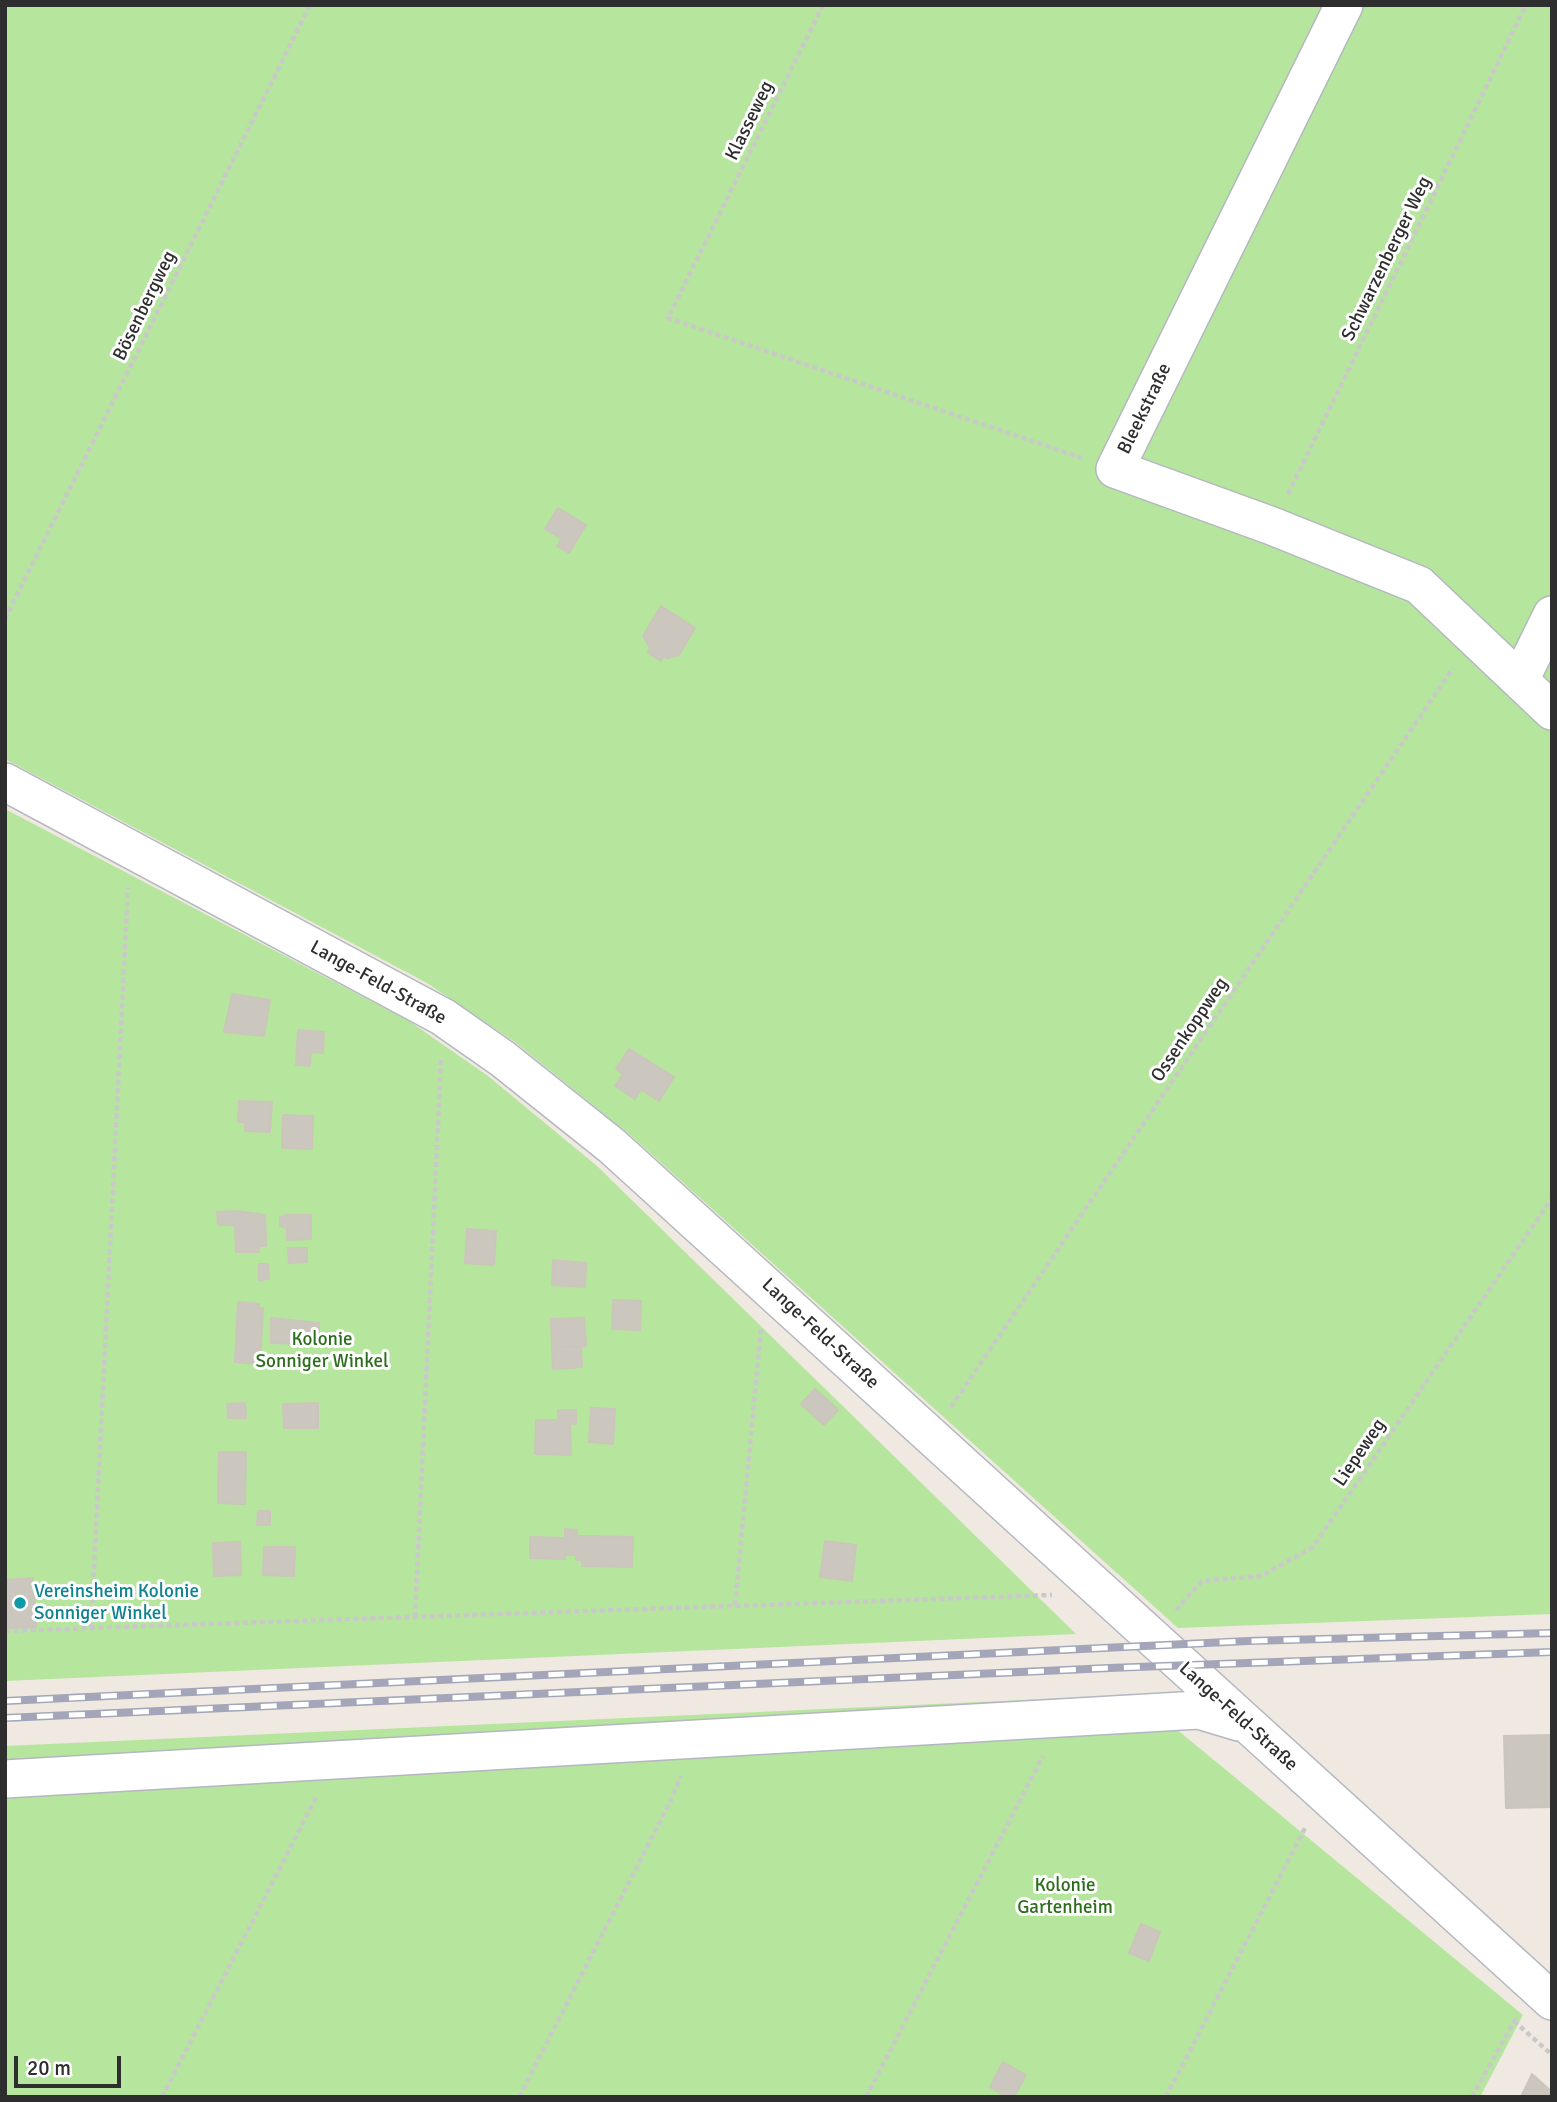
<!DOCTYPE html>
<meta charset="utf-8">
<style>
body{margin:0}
#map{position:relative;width:1557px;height:2102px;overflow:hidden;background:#efe9e1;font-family:Signika,sans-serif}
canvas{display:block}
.frame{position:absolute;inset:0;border:7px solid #2e2e2e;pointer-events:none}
.scale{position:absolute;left:14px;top:2056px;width:107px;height:32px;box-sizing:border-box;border:4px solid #2e2e2e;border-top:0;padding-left:9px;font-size:21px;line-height:24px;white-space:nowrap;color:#2e2e2e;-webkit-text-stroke:5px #fff;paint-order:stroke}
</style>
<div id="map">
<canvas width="1557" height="2102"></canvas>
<div class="frame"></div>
<div class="scale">20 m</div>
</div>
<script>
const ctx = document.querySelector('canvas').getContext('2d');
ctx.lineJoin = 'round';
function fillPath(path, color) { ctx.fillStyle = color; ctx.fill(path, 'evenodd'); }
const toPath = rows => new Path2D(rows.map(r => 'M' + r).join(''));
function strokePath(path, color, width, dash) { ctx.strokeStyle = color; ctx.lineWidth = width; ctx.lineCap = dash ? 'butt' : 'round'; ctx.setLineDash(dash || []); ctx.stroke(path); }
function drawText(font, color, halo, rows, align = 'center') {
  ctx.font = font + ' Signika,sans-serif'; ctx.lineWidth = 6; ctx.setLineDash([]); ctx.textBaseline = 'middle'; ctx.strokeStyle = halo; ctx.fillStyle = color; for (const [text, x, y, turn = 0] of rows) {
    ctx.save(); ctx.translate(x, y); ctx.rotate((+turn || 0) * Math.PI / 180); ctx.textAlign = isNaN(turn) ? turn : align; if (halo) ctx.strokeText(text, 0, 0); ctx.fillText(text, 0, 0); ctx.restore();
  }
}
fillPath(toPath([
 [5,5,1552,5,1552,1614,1178,1628,629,1134,515,1042,427,983,5,759],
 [5,809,409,1021,488,1076,597,1166,1076,1634,5,1681],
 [1135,1695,1523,2015,1480,2097,5,2097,5,1746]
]), '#b6e59e');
const building = toPath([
 [558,508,586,525,569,553,557,546,562,539,545,529,558,508],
 [661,606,695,628,679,655,668,658,664,656,661,661,648,653,650,648,643,636,661,606],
 [232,994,270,1000,264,1036,224,1032,232,994],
 [298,1030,324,1032,323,1053,311,1052,310,1066,296,1065,298,1030],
 [629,1049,674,1077,659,1101,641,1089,635,1099,615,1086,623,1074,616,1069,629,1049],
 [239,1101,272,1102,270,1132,245,1131,245,1122,238,1122,239,1101],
 [283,1115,313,1116,312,1149,282,1148,283,1115],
 [237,1211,265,1215,266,1246,259,1246,259,1252,236,1252,235,1225,218,1225,217,1212,237,1211],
 [286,1215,311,1215,311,1239,287,1240,287,1228,280,1226,280,1218,286,1215],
 [467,1229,496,1231,494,1265,465,1263,467,1229],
 [288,1248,307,1248,307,1262,289,1263,288,1248],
 [553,1260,586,1263,585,1287,552,1285,553,1260],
 [259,1264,268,1264,269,1279,259,1280,259,1264],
 [613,1300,641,1301,640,1330,612,1329,613,1300],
 [238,1302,259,1304,259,1308,263,1308,260,1364,235,1362,238,1302],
 [271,1318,319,1323,319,1344,271,1343,271,1318],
 [584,1318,586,1346,552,1347,551,1319,584,1318],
 [581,1346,582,1367,553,1369,552,1347,581,1346],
 [815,1389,838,1410,824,1425,801,1404,815,1389],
 [245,1403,246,1418,228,1418,227,1404,245,1403],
 [318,1403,318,1428,284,1428,283,1404,318,1403],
 [591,1408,615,1409,613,1444,589,1442,591,1408],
 [558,1410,576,1410,576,1424,570,1424,571,1455,535,1454,536,1420,558,1420,558,1410],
 [219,1452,246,1452,245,1504,218,1503,219,1452],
 [258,1511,270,1511,270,1525,257,1525,258,1511],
 [565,1529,577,1530,576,1536,633,1537,632,1567,582,1566,582,1560,576,1560,577,1555,565,1555,565,1559,530,1558,530,1537,565,1538,565,1529],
 [825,1541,856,1545,852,1581,820,1577,825,1541],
 [240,1542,241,1575,214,1576,213,1543,240,1542],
 [264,1547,295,1547,294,1576,263,1575,264,1547],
 [33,1578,36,1627,5,1628,5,1580,33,1578],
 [1552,1735,1552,1807,1506,1808,1504,1736,1552,1735],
 [1141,1924,1160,1932,1149,1961,1129,1953,1141,1924],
 [1003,2062,1026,2075,1014,2097,1007,2097,990,2087,1003,2062],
 [1532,2074,1552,2092,1552,2097,1521,2097,1532,2074]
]);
fillPath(building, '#cbc7bf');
strokePath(building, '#cbc5ba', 2);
const minor = toPath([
 [1344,5,1115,469,1272,526,1419,585,1552,711],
 [1520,680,1552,615],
 [5,782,443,1017,503,1059,612,1146,1552,2001],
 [5,1779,1199,1710,1239,1722]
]);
strokePath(minor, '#b4b7c1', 40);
strokePath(toPath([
 [823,5,668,318,1082,458],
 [1288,494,1526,5],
 [5,619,310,5],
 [951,1407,1453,668],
 [735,1605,761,1329],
 [1176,1610,1202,1581,1261,1576,1313,1547,1552,1198],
 [415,1617,441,1060],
 [91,1628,128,888],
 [5,1631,1052,1595],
 [1514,2021,1552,2055],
 [162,2097,317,1796],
 [519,2097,670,1802,681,1776],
 [866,2097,1043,1756],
 [1166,2097,1306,1826],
 [1472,2097,1516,2018]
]), '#c9c9c9', 4.5, [5, 3.5]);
strokePath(minor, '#fff', 37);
const rail = toPath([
 [5,1701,1248,1641,1552,1633],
 [5,1718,1109,1668,1552,1652]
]);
strokePath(rail, '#a3a6b8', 8);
strokePath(rail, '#fff', 5, [16]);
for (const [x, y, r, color] of [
 [20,1603,7,"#0f9aa8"]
]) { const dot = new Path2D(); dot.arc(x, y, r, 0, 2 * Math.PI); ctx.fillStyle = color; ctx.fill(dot); strokePath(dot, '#fff', 2.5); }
drawText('19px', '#2e2e2e', '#fff', [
 ["Klasseweg",750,121,-64],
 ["Schwarzenberger Weg",1387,259,-64],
 ["Bösenbergweg",145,306,-64],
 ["Bleekstraße",1145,409,-64],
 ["Lange-Feld-Straße",378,983,29],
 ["Ossenkoppweg",1190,1030,-56],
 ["Lange-Feld-Straße",820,1334,43],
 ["Liepeweg",1360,1453,-56],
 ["Lange-Feld-Straße",1238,1717,42]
]);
drawText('19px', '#2c6e1b', '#fff', [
 ["Kolonie",322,1340],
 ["Sonniger Winkel",322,1362],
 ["Kolonie",1065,1886],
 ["Gartenheim",1065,1908]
]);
drawText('19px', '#0d838f', '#fff', [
 ["Vereinsheim Kolonie",34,1592],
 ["Sonniger Winkel",34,1614]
], 'left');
</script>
